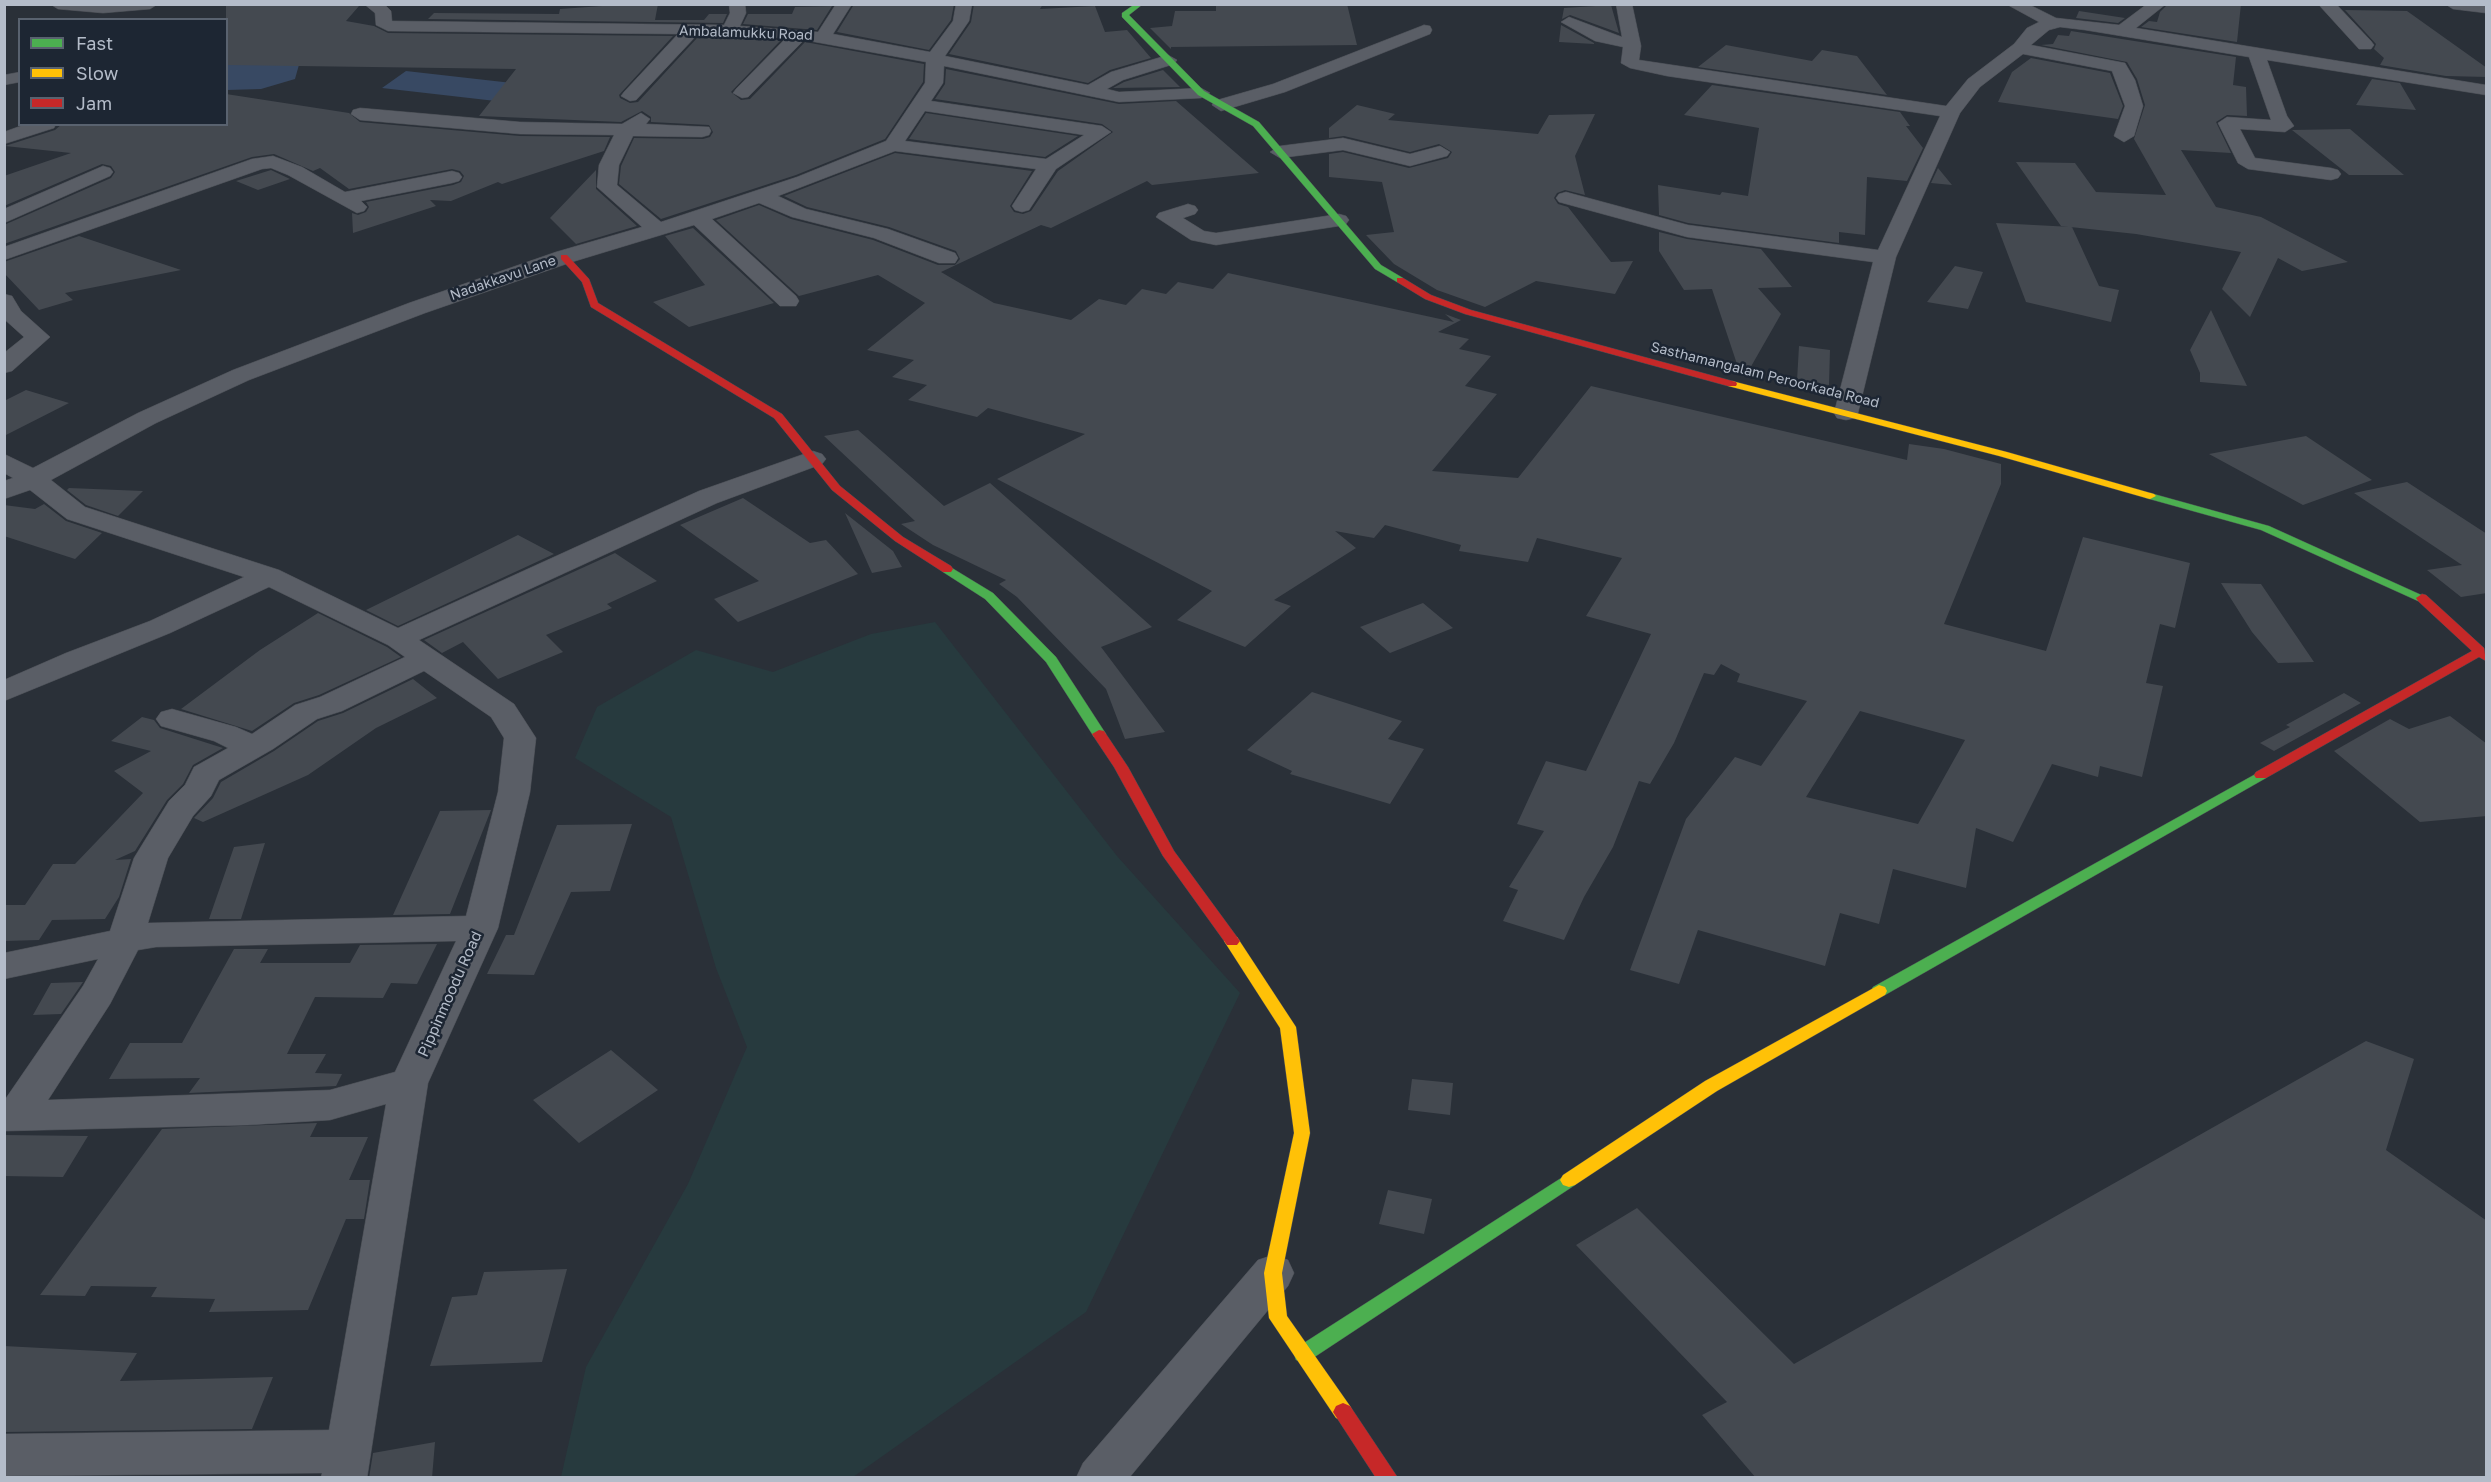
<!DOCTYPE html>
<style>
body{margin:0}
#map{position:relative;width:2491px;height:1482px;overflow:hidden;background:#2a3038;font-family:"Golos Text",sans-serif}
canvas{display:block}
.frame{position:absolute;inset:0;border:6px solid #b4bcc9;pointer-events:none}
.legend{position:absolute;left:18px;top:18px;width:210px;height:108px;box-sizing:border-box;background:#1d2633;border:2px solid #59626f;margin:0;padding:8px 10px;list-style:none;font-size:18px;color:#b4bcc9}
.legend li{display:flex;align-items:center;gap:12px;height:30px}
.legend b{width:30px;border:2px solid #59626f}
</style>
<div id="map">
<canvas width="2491" height="1482"></canvas>
<div class="frame"></div>
<ul class="legend">
<li><b style="height:8px;background:#4caf50"></b>Fast</li>
<li><b style="height:8px;background:#ffc107"></b>Slow</li>
<li><b style="height:8px;background:#c62828"></b>Jam</li>
</ul>
</div>
<script>
const ctx = document.querySelector('canvas').getContext('2d');
ctx.lineJoin = 'round';
function fillPath(path, color) { ctx.fillStyle = color; ctx.fill(path, 'evenodd'); }
const toPath = rows => new Path2D(rows.map(r => 'M' + r).join(''));
function strokePath(path, color, width, dash) { ctx.strokeStyle = color; ctx.lineWidth = width; ctx.lineCap = dash ? 'butt' : 'round'; ctx.setLineDash(dash || []); ctx.stroke(path); }
function drawText(font, color, halo, rows, align = 'center') {
  ctx.font = font + ' "Golos Text",sans-serif'; ctx.lineWidth = 5; ctx.setLineDash([]); ctx.textBaseline = 'middle'; ctx.strokeStyle = halo; ctx.fillStyle = color; for (const [text, x, y, turn = 0] of rows) {
    ctx.save(); ctx.translate(x, y); ctx.rotate((+turn || 0) * Math.PI / 180); ctx.textAlign = isNaN(turn) ? turn : align; if (halo) ctx.strokeText(text, 0, 0); ctx.fillText(text, 0, 0); ctx.restore();
  }
}
fillPath(toPath([
 [935,622,1117,856,1240,993,1086,1312,853,1477,561,1477,586,1367,688,1184,747,1047,716,968,671,817,575,758,597,707,696,650,773,672,871,634]
]), '#273a3e');
fillPath(toPath([
 [226,48,302,54,295,79,261,89,227,90],
 [406,71,565,89,548,107,382,88]
]), '#384963');
fillPath(toPath([
 [630,4,658,4,655,20,704,20,709,14,727,14,723,23,428,19,434,13,559,14,560,9],
 [860,4,954,4,951,20,929,50,837,32,853,6],
 [974,4,1043,4,1040,9,1095,6,1105,32,1127,30,1151,58,1110,70,1088,83,949,54,971,22],
 [1216,4,1347,4,1357,45,1171,47,1171,49,1150,28,1172,26,1175,11,1216,11],
 [2168,4,2241,4,2237,42,2141,27,2149,21,2157,22,2160,12],
 [1611,5,1619,33,1570,15,1562,19,1564,8],
 [226,6,359,6,346,21,374,26,388,33,673,36,619,95,620,98,630,103,638,102,698,37,781,40,731,92,741,100,750,99,805,42,924,64,923,82,885,139,796,175,661,219,619,184,621,166,634,138,703,139,710,137,713,132,709,125,651,122,651,117,642,111,621,122,479,116,516,69,226,65],
 [832,6,817,30,743,24,748,14,792,14,795,7],
 [2345,10,2407,11,2487,68,2487,77,2446,76,2380,65,2384,58,2374,49,2376,44],
 [2079,11,2125,18,2118,23,2076,18],
 [1561,25,1594,43,1594,44,1559,42],
 [2071,31,2236,57,2233,85,2246,87,2247,116,2227,115,2216,122,2231,153,2181,150,2216,207,2261,217,2348,262,2302,271,2278,258,2250,317,2222,289,2241,252,2136,234,2061,226,2016,162,2075,163,2096,192,2166,195,2134,139,2145,105,2137,79,2127,62,2041,45,2053,44,2058,35,2069,36],
 [1726,45,1812,61,1822,50,1857,56,1887,95,1698,67],
 [2031,58,2110,73,2123,106,2118,119,1998,102,2012,72],
 [946,69,1119,104,1176,101,1259,173,1152,185,1147,181,1051,228,1041,225,941,272,994,303,1071,320,1099,299,1126,305,1142,289,1166,294,1178,282,1213,289,1228,273,1454,322,1445,314,1461,320,1438,332,1469,339,1459,349,1491,356,1465,386,1497,394,1432,471,1518,478,1591,386,1907,460,1909,444,1944,449,2001,464,2001,484,1944,624,2046,651,2083,537,2190,563,2175,628,2160,624,2146,683,2163,686,2142,777,2100,766,2098,777,2052,764,2013,842,1976,828,1966,888,1893,869,1879,924,1840,913,1825,966,1698,930,1679,984,1630,970,1686,819,1735,757,1761,766,1807,701,1737,682,1740,674,1721,664,1714,675,1704,673,1674,743,1650,784,1639,781,1613,847,1584,897,1564,940,1503,921,1518,890,1509,887,1544,831,1517,824,1546,761,1586,771,1651,634,1586,616,1622,558,1537,538,1528,562,1459,551,1461,545,1385,525,1374,538,1335,531,1356,548,1274,600,1291,606,1245,647,1177,620,1212,591,997,479,1085,434,988,408,977,417,908,400,927,385,892,377,914,360,867,350,925,303,878,275,799,296,716,220,759,205,791,219,873,240,938,265,955,265,960,259,956,251,889,227,807,207,784,196,895,153,1032,171,1010,206,1014,212,1023,214,1031,211,1058,171,1113,132,1102,124,935,99,945,84],
 [1860,711,1965,740,1918,824,1806,797],
 [1163,70,1180,87,1113,88,1124,82],
 [2372,79,2400,83,2416,110,2356,105],
 [1712,85,1900,112,1910,126,1906,126,1923,148,1907,181,1867,177,1865,235,1839,232,1839,243,1688,223,1659,215,1658,185,1720,195,1722,192,1748,196,1759,128,1684,115],
 [226,94,349,113,360,122,520,136,610,137,604,151,502,184,498,182,451,201,430,200,436,206,353,233,352,213,358,215,366,212,369,207,366,202,453,185,461,182,464,176,460,171,452,169,349,189,320,168,313,171,274,154,252,157,4,244,4,225,111,178,115,172,111,166,102,164,4,206,4,176,71,153,5,146,55,130,62,124,226,124],
 [1357,105,1395,114,1388,120,1538,134,1549,115,1595,114,1575,156,1585,195,1565,190,1557,193,1554,198,1558,204,1568,207,1611,262,1633,261,1615,294,1536,281,1485,307,1437,290,1394,264,1366,235,1394,232,1382,182,1329,177,1329,154,1343,152,1409,168,1448,158,1452,152,1439,144,1410,152,1344,136,1329,138,1329,128],
 [926,113,1078,136,1045,157,909,139],
 [2350,129,2404,175,2349,175,2292,130],
 [1938,168,1952,185,1931,183],
 [271,170,290,179,258,190,236,181],
 [596,170,596,189,637,226,576,244,550,218],
 [1996,223,2072,227,2099,286,2119,290,2111,322,2026,302],
 [693,228,774,303,689,327,653,302,705,285,665,236],
 [1659,232,1687,239,1761,249,1792,287,1758,288,1781,314,1745,377,1741,376,1712,289,1684,290,1659,251],
 [79,236,181,270,65,293,73,300,39,310,4,273,4,262],
 [1955,266,1983,272,1968,309,1927,302],
 [2211,310,2232,355,2247,386,2200,382,2200,373,2190,350],
 [1799,346,1830,350,1829,385,1797,381],
 [26,390,69,403,4,436,4,401],
 [858,430,944,506,990,483,1152,627,1101,647,1165,732,1125,739,1106,689,1017,597,999,584,1006,580,933,545,901,524,915,521,824,436],
 [2306,436,2372,480,2303,505,2209,454],
 [2407,482,2487,534,2487,593,2461,597,2427,570,2462,565,2354,493],
 [69,488,143,491,118,516,86,505,67,490],
 [743,498,810,543,826,540,858,574,738,622,714,599,759,581,680,525],
 [44,504,66,521,102,533,75,559,4,536,4,505,35,509],
 [845,513,893,551,902,567,872,573],
 [518,535,554,554,398,626,366,610],
 [615,553,657,581,607,604,612,608,546,635,563,652,498,679,463,642,442,653,424,640],
 [2221,583,2261,584,2314,662,2278,663,2252,632],
 [1423,603,1453,628,1390,653,1360,627],
 [318,613,387,647,401,657,319,695,294,703,252,731,181,709,260,650],
 [413,679,437,698,376,728,308,775,203,822,194,818,213,798,221,782,274,751,318,721,343,713],
 [1312,692,1402,721,1388,739,1424,749,1390,804,1290,774,1292,771,1247,750],
 [2344,693,2361,703,2274,751,2260,743,2290,727,2286,725],
 [2450,716,2487,744,2487,816,2420,822,2334,751,2390,719,2409,729],
 [142,717,154,720,160,728,223,748,193,765,183,784,167,800,135,851,115,860,131,859,119,897,105,919,52,920,39,940,4,941,4,905,25,905,53,864,75,864,143,793,114,771,151,751,111,741],
 [491,810,450,914,393,915,440,811],
 [632,824,610,891,571,892,534,975,487,974,506,935,514,935,557,825],
 [265,843,241,919,209,919,234,847],
 [437,944,417,984,391,983,383,998,315,997,287,1054,326,1054,315,1073,342,1074,336,1086,189,1093,200,1078,109,1079,130,1043,182,1043,234,949,268,949,260,963,350,963,360,945],
 [83,982,61,1014,33,1015,51,983],
 [2366,1041,2414,1059,2386,1150,2487,1221,2487,1478,1756,1478,1702,1415,1727,1402,1576,1245,1637,1208,1794,1364],
 [611,1050,658,1090,579,1143,533,1100],
 [1412,1079,1453,1083,1450,1115,1408,1110],
 [317,1123,310,1137,368,1137,349,1180,370,1180,364,1219,346,1219,308,1310,209,1312,215,1299,151,1297,157,1287,91,1286,85,1296,40,1295,162,1129],
 [4,1135,88,1136,63,1177,4,1176],
 [1388,1190,1432,1199,1424,1234,1379,1224],
 [567,1269,542,1362,430,1366,452,1297,477,1295,484,1272],
 [4,1346,137,1353,120,1381,273,1377,252,1429,4,1432],
 [435,1442,432,1478,369,1478,373,1453]
]), '#444950');
const street = toPath([
 [50,4,158,4,150,9,103,13,58,9,50,4],
 [364,4,384,4,391,11,392,21,724,25,730,13,729,4,745,4,746,13,740,26,818,32,836,4,852,4,833,34,930,52,953,21,956,4,972,4,969,21,945,56,1088,85,1111,72,1168,55,1177,60,1174,64,1123,80,1107,89,1119,92,1201,88,1210,93,1201,98,1119,102,944,66,943,83,931,101,1102,126,1111,132,1056,169,1029,210,1022,212,1015,210,1012,206,1036,169,895,151,778,196,806,209,888,229,955,253,958,258,955,263,939,263,874,238,792,217,759,203,712,219,796,296,799,301,796,306,780,306,694,225,572,262,425,313,249,380,156,423,51,480,85,507,279,570,398,628,699,491,804,454,813,451,822,454,826,459,822,464,717,503,419,640,514,704,536,738,530,792,498,928,428,1083,367,1478,321,1478,322,1473,4,1476,4,1434,329,1430,386,1104,330,1120,248,1125,4,1131,4,1101,83,986,98,959,4,979,4,953,110,931,134,858,169,801,185,785,194,767,228,748,214,741,161,726,156,719,161,712,172,709,236,727,252,734,295,705,320,697,405,657,388,645,269,587,170,633,4,701,4,680,66,653,150,621,244,577,67,519,30,490,4,499,4,481,13,478,4,473,4,454,33,468,138,413,233,370,409,303,556,252,642,227,597,187,599,165,614,135,520,134,360,120,351,114,353,110,360,108,520,122,622,124,641,113,650,119,646,124,709,127,711,131,709,135,702,137,633,136,619,165,617,185,661,222,797,177,886,141,925,83,926,62,804,40,748,97,742,98,733,93,736,89,786,38,697,35,636,100,630,101,621,96,624,92,678,34,388,31,376,25,375,13,364,4],
 [925,111,1084,135,1046,159,905,141,925,111],
 [424,671,491,717,504,738,498,792,466,916,148,923,168,858,193,816,211,796,219,780,273,749,317,719,342,711,424,671],
 [456,941,395,1072,330,1090,48,1100,110,1004,138,950,156,947,456,941],
 [1616,4,1632,4,1641,46,1639,60,1946,106,1968,79,2014,44,2027,28,2039,22,2006,4,2028,4,2056,18,2119,25,2147,4,2166,4,2136,28,2486,85,2486,95,2267,60,2287,116,2294,126,2285,132,2240,129,2255,158,2331,168,2338,170,2341,174,2338,178,2331,180,2248,169,2238,163,2218,123,2227,117,2271,120,2249,57,2085,30,2060,27,2049,30,2031,45,2125,63,2135,80,2143,106,2134,136,2124,142,2114,136,2125,106,2112,71,2023,54,1980,87,1960,113,1896,257,1858,413,1855,418,1846,420,1837,418,1834,413,1873,262,1687,237,1559,202,1556,198,1559,194,1566,192,1688,225,1878,250,1940,116,1667,76,1630,68,1621,63,1623,47,1595,41,1561,22,1569,17,1622,37,1616,4],
 [2318,4,2336,4,2371,41,2374,45,2371,49,2359,49,2318,4],
 [2445,4,2486,4,2486,13,2453,9,2445,4],
 [1424,25,1430,26,1432,30,1430,34,1285,92,1221,111,1212,105,1214,101,1273,84,1424,25],
 [20,72,20,82,4,85,4,75,20,72],
 [26,124,56,124,54,128,4,144,4,132,26,124],
 [1343,138,1410,154,1440,146,1450,152,1447,156,1410,166,1343,150,1280,158,1270,152,1280,146,1343,138],
 [273,156,302,167,345,192,452,171,459,173,462,177,459,181,452,183,361,201,367,207,364,211,357,213,288,175,271,168,262,169,4,260,4,247,252,159,273,156],
 [103,166,110,168,113,172,110,176,4,223,4,209,103,166],
 [1188,204,1195,206,1198,210,1195,214,1183,218,1204,231,1216,233,1339,214,1346,216,1349,220,1346,224,1339,226,1216,245,1191,240,1156,217,1159,213,1188,204],
 [4,294,12,296,21,311,50,337,12,371,4,373,4,353,24,337,4,319,4,294],
 [1273,1255,1288,1260,1294,1273,1288,1286,1129,1478,1076,1478,1083,1463,1258,1260,1273,1255]
]);
const fast = toPath([
 [1135,4,1143,4,1129,15,1204,91,1259,122,1381,265,1403,278,1403,282,1397,282,1375,269,1253,126,1198,95,1122,17,1122,13,1135,4],
 [2150,493,2269,526,2428,598,2426,601,2418,601,2261,530,2146,498,2144,496,2150,493],
 [947,565,993,593,1056,657,1106,734,1104,737,1094,737,1046,662,985,599,943,572,941,569,943,566,947,565],
 [2261,771,2266,772,2268,775,2266,778,1885,995,1873,995,1871,991,1873,987,2261,771],
 [1569,1173,1575,1175,1578,1180,1575,1185,1310,1360,1303,1362,1296,1360,1294,1354,1296,1348,1569,1173]
]);
const slow = toPath([
 [1732,381,2007,452,2154,494,2156,496,2150,499,2146,498,1999,456,1728,386,1727,384,1732,381],
 [1232,936,1237,937,1296,1027,1310,1133,1282,1273,1287,1316,1350,1406,1353,1412,1350,1418,1343,1421,1336,1418,1269,1318,1264,1273,1294,1133,1280,1028,1224,941,1227,937,1232,936],
 [1879,985,1885,987,1887,991,1885,995,1717,1091,1575,1185,1569,1187,1563,1185,1560,1180,1563,1175,1705,1081,1879,985]
]);
const jam = toPath([
 [561,255,567,255,589,279,598,303,782,414,840,486,903,537,951,566,953,569,951,572,943,572,895,541,832,490,774,418,591,307,582,282,561,259,561,255],
 [1397,278,1403,278,1431,295,1471,310,1736,382,1737,384,1736,386,1728,386,1465,314,1425,299,1397,282,1397,278],
 [2422,594,2426,595,2484,648,2486,661,2479,657,2266,778,2256,778,2254,775,2256,772,2472,651,2418,601,2416,598,2422,594],
 [1099,730,1104,731,1128,767,1174,851,1237,937,1240,941,1237,945,1227,945,1163,856,1114,767,1092,734,1099,730],
 [1343,1403,1350,1406,1398,1478,1376,1478,1333,1412,1336,1406,1343,1403]
]);
strokePath(street, '#484c53', 1);
strokePath(fast, '#484c53', 1);
strokePath(slow, '#484c53', 1);
strokePath(jam, '#484c53', 1);
fillPath(street, '#5a5e66');
fillPath(fast, '#4caf50');
fillPath(slow, '#ffc107');
fillPath(jam, '#c62828');
drawText('14px', '#b4bcc9', '#1d2633', [
 ["Ambalamukku Road",746,33,2],
 ["Nadakkavu Lane",503,278,-19],
 ["Sasthamangalam Peroorkada Road",1765,375,14]
]);
drawText('15px', '#b4bcc9', '#1d2633', [
 ["Pippinmoodu Road",450,994,-66]
]);
</script>
